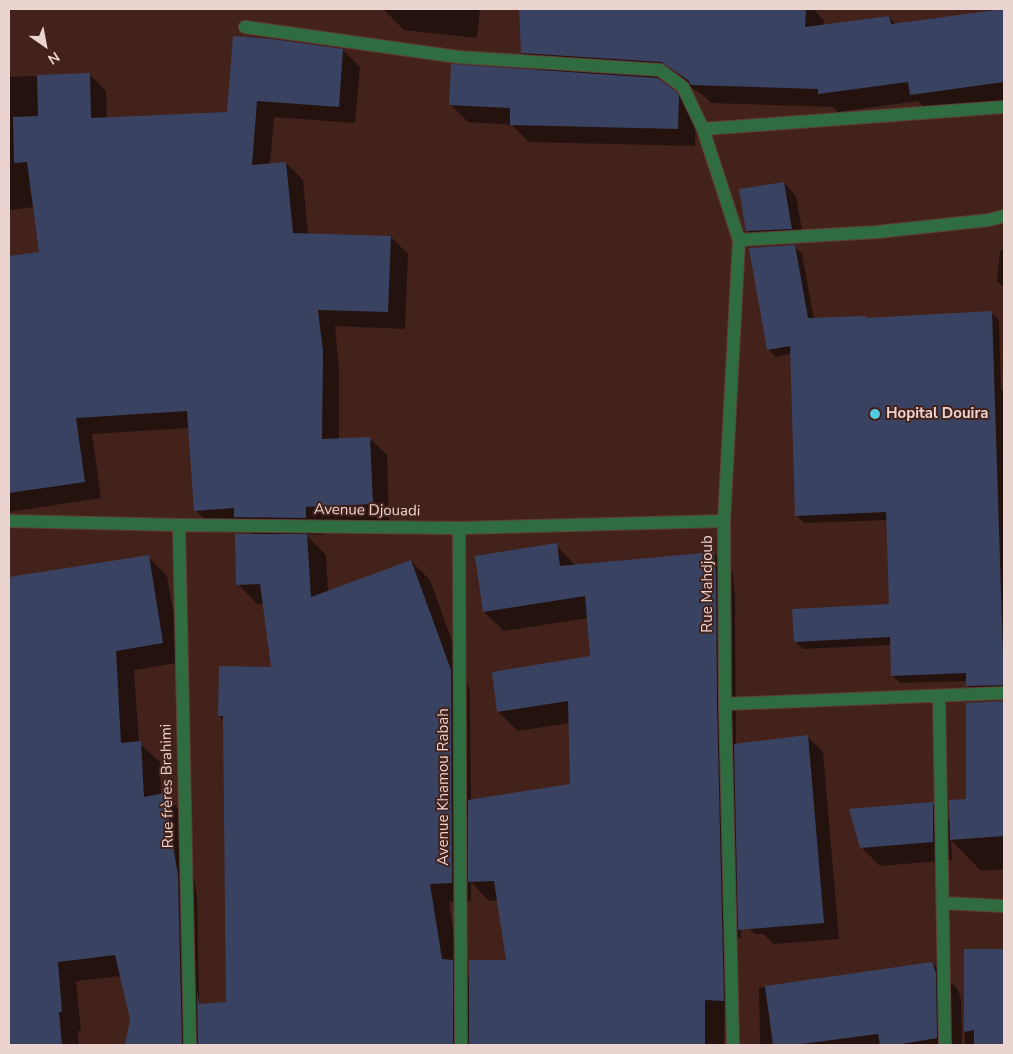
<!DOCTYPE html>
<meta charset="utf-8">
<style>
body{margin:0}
#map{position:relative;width:1013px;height:1054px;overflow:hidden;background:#44221c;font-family:"Nunito Sans",sans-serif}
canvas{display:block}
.frame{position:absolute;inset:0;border:10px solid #ebd3cf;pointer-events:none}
.north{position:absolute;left:20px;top:20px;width:50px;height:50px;-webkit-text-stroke:4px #44221c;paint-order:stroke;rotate:147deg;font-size:14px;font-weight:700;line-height:20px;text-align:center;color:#ebd3cf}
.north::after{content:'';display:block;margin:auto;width:18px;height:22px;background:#ebd3cf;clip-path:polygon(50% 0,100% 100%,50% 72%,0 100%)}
</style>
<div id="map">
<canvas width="1013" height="1054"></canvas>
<div class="frame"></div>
<div class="north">N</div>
</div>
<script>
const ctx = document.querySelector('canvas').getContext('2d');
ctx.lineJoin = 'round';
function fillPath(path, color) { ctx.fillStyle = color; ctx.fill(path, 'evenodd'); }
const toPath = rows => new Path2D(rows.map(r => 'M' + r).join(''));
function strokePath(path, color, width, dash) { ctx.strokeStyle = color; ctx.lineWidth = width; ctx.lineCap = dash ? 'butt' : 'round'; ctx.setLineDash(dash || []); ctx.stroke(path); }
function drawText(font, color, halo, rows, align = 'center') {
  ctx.font = font + ' "Nunito Sans",sans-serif'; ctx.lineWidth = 4; ctx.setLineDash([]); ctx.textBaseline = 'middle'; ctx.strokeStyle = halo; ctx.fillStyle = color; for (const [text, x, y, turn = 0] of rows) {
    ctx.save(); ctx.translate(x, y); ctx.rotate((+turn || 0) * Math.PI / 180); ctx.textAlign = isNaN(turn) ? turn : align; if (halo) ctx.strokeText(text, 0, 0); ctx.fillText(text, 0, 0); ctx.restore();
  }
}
fillPath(toPath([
 [385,9,480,9,477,38,404,30,385,11],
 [520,9,813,9,824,20,823,26,889,17,897,25,1004,10,1004,102,930,113,918,101,838,112,833,107,711,103,703,95,680,80,655,78,676,93,694,112,696,116,695,146,529,142,512,125,468,122,450,104,541,71,522,52],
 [343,50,360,67,355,123,274,117,270,165,286,163,303,180,308,235,391,237,408,254,405,329,335,326,339,370,339,440,370,439,387,455,389,521,322,523,323,535,305,534,326,555,328,591,411,561,430,580,470,691,471,800,571,785,569,723,518,731,498,712,493,673,592,657,588,618,504,631,484,612,477,557,556,545,576,566,714,553,733,573,735,595,736,745,807,736,823,752,839,939,773,944,764,934,755,934,740,919,741,938,726,938,724,1045,226,1045,218,1004,227,1003,225,722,219,716,273,668,264,603,257,604,238,584,254,535,244,525,212,527,195,510,189,428,92,434,101,498,9,512,9,257,40,253,34,207,9,210,9,77,89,74,106,91,107,118,228,113],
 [471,882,489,901,498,900,508,962,470,979,459,967,449,902,471,901],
 [784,183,796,196,804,241,760,244,747,231],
 [795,246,802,254,814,319,867,319,991,313,999,320,1001,390,1004,390,1004,692,975,694,968,686,968,681,900,683,892,675,891,645,803,649,795,641,890,605,887,520,804,523,797,516,791,354,776,357,768,349],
 [1004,248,1004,288,997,281,1000,251],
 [148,557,167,576,182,662,134,670,139,743,160,762,161,795,164,795,184,814,197,896,200,1045,126,1045,131,1019,121,976,76,981,81,1031,78,1031,79,1045,9,1045,9,578],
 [1004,702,1004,869,981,871,951,840,952,860,880,866,861,847,932,803,951,821,967,800],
 [965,951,1004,951,1004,1045,965,1045],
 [932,963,958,989,961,1000,962,1045,760,1045,759,988]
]), '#0007');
fillPath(toPath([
 [519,9,806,9,805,27,889,16,891,24,1004,9,1004,82,910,95,908,82,818,94,818,89,691,85,688,80,661,62,521,53],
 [233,36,272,39,343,49,339,107,257,101,252,165,286,162,293,233,391,236,388,312,318,310,323,352,322,439,370,437,373,504,306,507,306,518,234,517,234,508,194,511,187,411,76,418,85,482,9,493,9,256,39,252,27,162,14,163,13,117,38,116,37,75,90,73,91,118,227,112],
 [451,64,657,78,677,92,679,97,678,129,510,125,510,108,449,105],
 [784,182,792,229,746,231,739,189],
 [795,245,808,318,866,316,866,318,992,311,1004,685,966,686,966,673,891,676,890,637,794,642,792,609,889,604,886,512,795,516,790,346,767,350,749,248],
 [235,534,307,534,311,597,411,560,451,670,452,883,430,884,442,959,453,960,453,1045,198,1045,197,990,199,1004,226,1002,223,716,218,716,219,666,271,667,260,584,236,585],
 [557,543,560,566,714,552,716,575,717,704,724,1001,705,1000,705,1045,469,1045,469,960,506,960,494,881,468,882,468,800,570,784,568,701,497,712,492,672,590,656,585,596,483,612,475,556],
 [149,555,163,643,116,651,121,743,141,741,144,797,165,793,178,876,182,1045,125,1045,130,1019,115,955,58,962,62,1012,59,1012,62,1045,9,1045,9,577],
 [1004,701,1004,836,950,840,949,800,966,799,966,703],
 [808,735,824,923,738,930,734,744],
 [933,802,933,842,860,848,849,809],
 [964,949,1004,949,1004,1045,974,1045,974,1030,964,1032],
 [932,962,936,973,937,1038,896,1045,880,1045,878,1034,794,1045,773,1045,765,986]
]), '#394261');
const service = toPath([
 [739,240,877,232,989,220,1004,216]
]);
const minor = toPath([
 [245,27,458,57,660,70,683,87,703,129,739,240,724,521,725,704,733,1045],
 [703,129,1004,107],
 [9,521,179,525,459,528,724,521],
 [179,525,190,1045],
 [459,528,461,1045],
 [939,696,945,1045],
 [725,704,1004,693],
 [942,903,1004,906]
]);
strokePath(service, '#5f3e39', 14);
strokePath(minor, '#5f3e39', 14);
strokePath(service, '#2f6c40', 12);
strokePath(minor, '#2f6c40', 12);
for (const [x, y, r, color] of [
 [875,414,6,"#54cade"]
]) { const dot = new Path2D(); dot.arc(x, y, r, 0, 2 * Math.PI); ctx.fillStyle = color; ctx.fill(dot); strokePath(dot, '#44221c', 2); }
drawText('bold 15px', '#ebd3cf', '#44221c', [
 ["Hopital Douira",886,414]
], 'left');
drawText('15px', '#ebd3cf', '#44221c', [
 ["Avenue Djouadi",367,511,1],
 ["Rue Mahdjoub",708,584,-90],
 ["Rue frères Brahimi",168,786,-91],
 ["Avenue Khamou Rabah",444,787,-90]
]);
</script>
